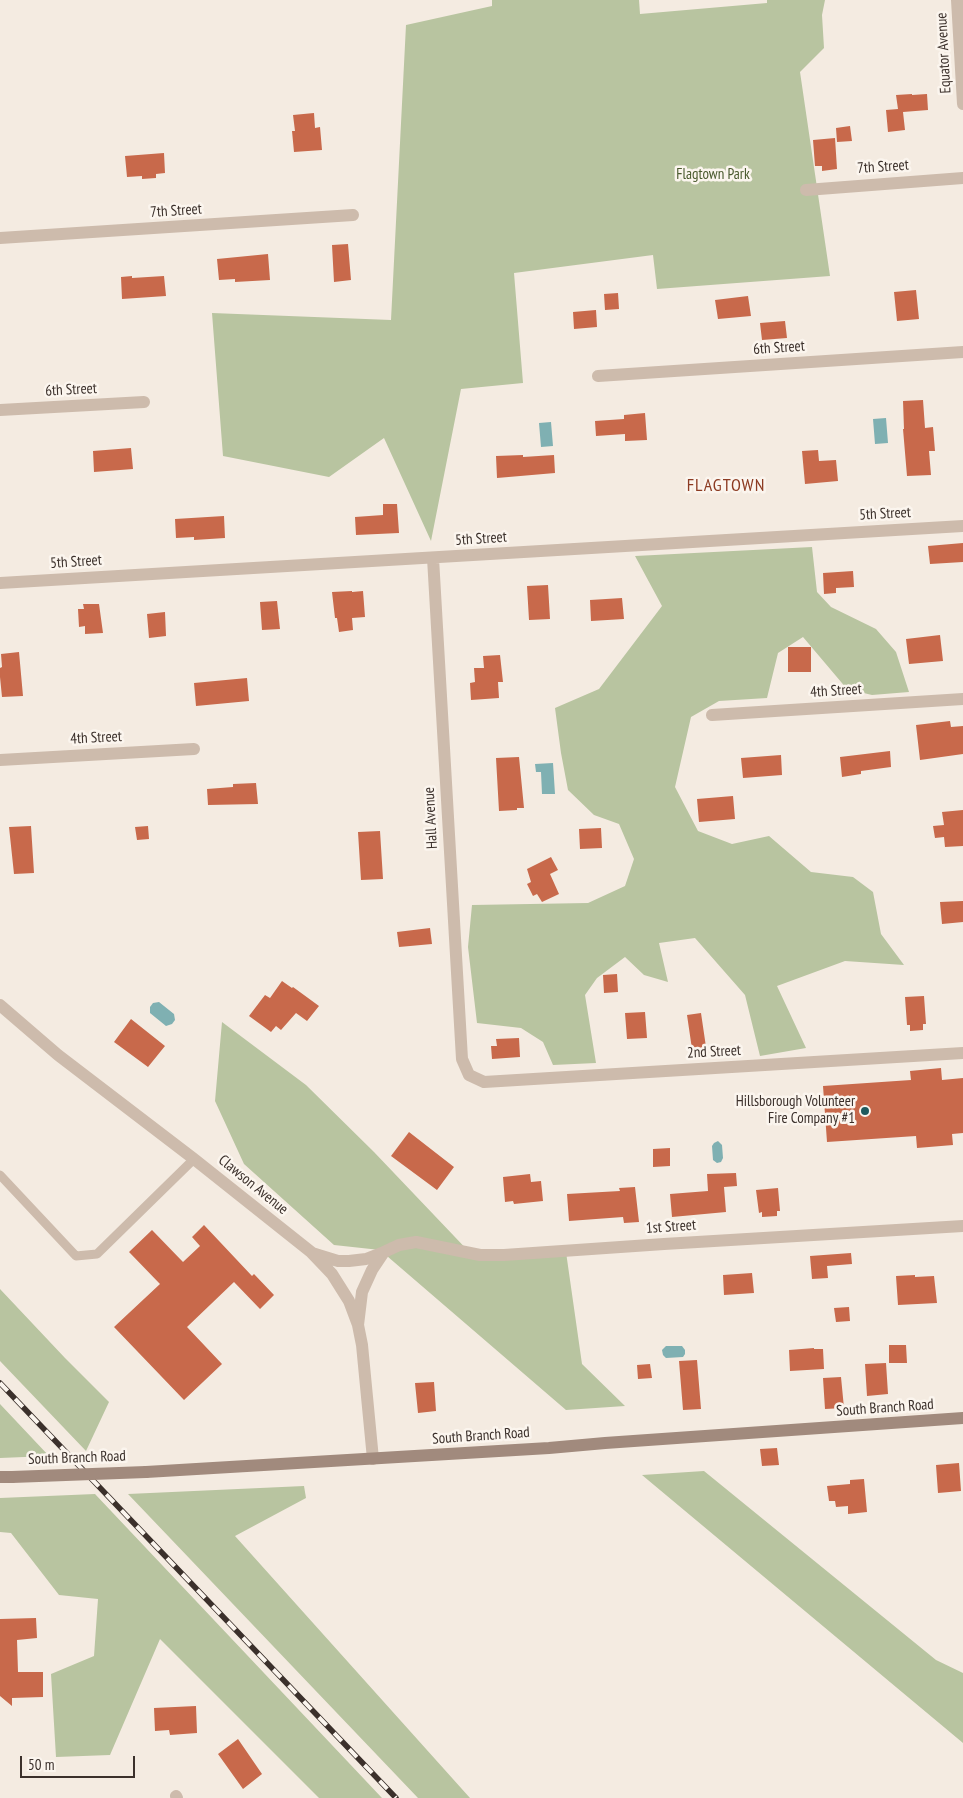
<!DOCTYPE html>
<style>
body{margin:0}
#map{position:relative;width:963px;height:1798px;overflow:hidden;background:#f4ebe1;font-family:"PT Sans Narrow",sans-serif}
canvas{display:block}
.scale{position:absolute;left:20px;top:1756px;width:115px;height:22px;box-sizing:border-box;border:2px solid #3b302b;border-top:0;padding-left:6px;font-size:15px;line-height:18px;white-space:nowrap;color:#3b302b;-webkit-text-stroke:4px #fbf5ee;paint-order:stroke}
</style>
<div id="map">
<canvas width="963" height="1798"></canvas>
<div class="scale">50 m</div>
</div>
<script>
const ctx = document.querySelector('canvas').getContext('2d');
ctx.lineJoin = 'round';
function fillPath(path, color) { ctx.fillStyle = color; ctx.fill(path, 'evenodd'); }
const toPath = rows => new Path2D(rows.map(r => 'M' + r).join(''));
function strokePath(path, color, width, dash) { ctx.strokeStyle = color; ctx.lineWidth = width; ctx.lineCap = dash ? 'butt' : 'round'; ctx.setLineDash(dash || []); ctx.stroke(path); }
function drawText(font, color, halo, rows, align = 'center') {
  ctx.font = font + ' "PT Sans Narrow",sans-serif'; ctx.lineWidth = 5; ctx.setLineDash([]); ctx.textBaseline = 'middle'; ctx.strokeStyle = halo; ctx.fillStyle = color; for (const [text, x, y, turn = 0] of rows) {
    ctx.save(); ctx.translate(x, y); ctx.rotate((+turn || 0) * Math.PI / 180); ctx.textAlign = isNaN(turn) ? turn : align; if (halo) ctx.strokeText(text, 0, 0); ctx.fillText(text, 0, 0); ctx.restore();
  }
}
fillPath(toPath([
 [492,0,639,0,640,14,767,3,767,0,825,0,822,15,824,48,800,72,830,276,657,289,653,255,514,273,523,383,461,389,431,541,384,438,329,477,223,456,212,313,391,320,406,25,492,6],
 [812,547,817,592,831,607,876,629,896,652,909,692,872,695,847,689,803,637,778,653,767,698,719,701,691,717,675,787,698,831,732,844,769,836,811,872,853,877,873,892,881,934,904,965,845,961,777,986,806,1048,760,1056,745,995,695,938,659,943,668,982,644,975,625,957,597,978,585,995,596,1063,553,1065,543,1042,521,1028,477,1023,468,947,472,905,588,903,625,886,634,859,619,824,594,815,568,790,561,753,555,708,599,689,662,606,635,556],
 [222,1022,306,1085,374,1152,474,1257,566,1252,582,1364,625,1406,566,1410,380,1250,334,1245,244,1164,215,1101],
 [0,1289,65,1358,109,1402,86,1451,0,1361],
 [0,1404,49,1456,0,1458],
 [704,1471,936,1660,963,1673,963,1743,642,1475],
 [304,1486,306,1498,235,1536,470,1798,418,1798,128,1494],
 [95,1494,382,1798,319,1798,160,1639,110,1755,56,1757,51,1674,94,1656,98,1599,59,1595,11,1533,0,1532,0,1498]
]), '#b8c4a0');
fillPath(toPath([
 [886,418,888,443,875,444,873,419],
 [551,422,553,446,541,447,539,423],
 [553,763,555,794,542,794,541,772,536,772,535,764],
 [159,1002,174,1014,175,1020,172,1024,166,1026,150,1013,150,1007,153,1003],
 [718,1141,722,1145,723,1158,721,1162,717,1163,713,1160,712,1146,714,1143],
 [666,1346,682,1346,685,1350,685,1354,683,1357,666,1358,663,1355,662,1350]
]), '#7fb0b2');
fillPath(toPath([
 [912,94,912,95,927,94,928,110,903,112,905,130,888,132,886,110,898,109,896,95],
 [314,113,315,128,320,127,322,150,294,152,292,131,295,131,293,115],
 [850,126,852,141,837,142,836,128],
 [835,138,837,169,822,171,822,166,815,166,813,140],
 [164,153,165,173,156,174,156,178,142,179,142,176,127,177,125,156],
 [348,244,351,280,334,282,332,245],
 [268,254,270,280,235,282,235,279,219,280,217,259],
 [132,276,132,278,164,276,166,296,122,299,121,277],
 [916,290,919,319,897,321,894,292],
 [618,293,619,309,605,310,604,294],
 [748,296,751,316,718,319,715,300],
 [596,310,597,327,574,329,573,312],
 [785,321,787,338,762,340,760,323],
 [923,400,925,428,933,427,935,451,929,451,931,475,907,476,903,429,904,429,903,401],
 [645,413,647,440,625,441,625,434,596,436,595,421,624,419,624,415],
 [131,448,133,469,94,472,93,451],
 [818,450,819,461,836,460,838,481,805,484,802,451],
 [523,455,523,457,554,455,555,473,497,478,496,456],
 [383,504,397,504,399,533,356,535,355,517,383,515],
 [224,516,225,538,194,540,194,537,176,538,175,519],
 [963,543,963,562,930,564,928,546],
 [853,571,854,587,836,588,836,593,824,594,823,573],
 [548,585,550,619,529,620,527,586],
 [352,591,352,592,363,591,365,617,352,618,353,630,339,632,337,618,335,618,332,592],
 [622,598,624,619,591,621,590,600],
 [277,601,280,629,262,630,260,602],
 [83,604,99,604,103,633,85,634,85,626,79,627,78,609,84,609],
 [165,612,166,636,149,638,147,614],
 [940,635,943,661,909,664,906,639],
 [788,647,811,647,811,672,788,672],
 [19,652,23,696,2,697,0,677,0,668,2,667,1,654],
 [500,655,503,682,498,682,499,698,471,700,470,683,475,682,474,668,484,668,483,656],
 [247,678,249,701,196,706,194,683],
 [950,721,951,727,963,726,963,754,920,760,916,725],
 [890,751,891,767,861,771,861,774,842,777,840,757],
 [781,755,782,775,743,778,741,758],
 [519,757,524,808,517,808,517,810,499,811,496,758],
 [256,783,258,804,208,805,207,789,233,787,233,784],
 [733,796,735,819,699,822,697,799],
 [963,810,963,846,945,847,944,837,935,838,933,826,944,825,942,812],
 [31,826,34,873,14,874,9,827],
 [148,826,149,839,137,840,135,827],
 [601,828,602,848,580,849,579,829],
 [380,831,383,879,361,880,358,832],
 [551,857,558,870,550,874,559,894,542,902,537,894,533,896,527,884,531,882,527,869],
 [963,901,963,922,942,924,940,902],
 [430,928,432,944,399,947,397,932],
 [617,974,618,992,604,993,603,975],
 [282,981,292,988,293,987,319,1006,307,1021,296,1013,281,1030,276,1026,271,1032,249,1016,265,995,270,998],
 [924,996,926,1024,923,1024,923,1030,910,1031,910,1025,907,1025,905,997],
 [645,1012,647,1038,627,1039,625,1013],
 [701,1013,706,1047,692,1049,687,1015],
 [131,1019,165,1046,148,1067,114,1042],
 [519,1038,520,1057,492,1059,491,1046,497,1046,496,1039],
 [941,1068,942,1080,963,1078,963,1133,952,1134,953,1145,917,1148,916,1136,827,1142,823,1086,911,1080,910,1071],
 [409,1132,454,1167,437,1190,391,1156],
 [670,1148,670,1166,653,1167,653,1149],
 [736,1173,737,1186,724,1187,726,1212,672,1217,670,1194,708,1191,707,1174],
 [530,1174,531,1182,541,1181,543,1201,514,1204,513,1201,505,1202,503,1177],
 [635,1187,639,1222,624,1223,623,1217,569,1221,567,1194,620,1191,619,1188],
 [778,1188,780,1211,777,1211,777,1216,762,1217,762,1212,759,1213,756,1190],
 [204,1225,252,1276,254,1274,274,1295,260,1309,234,1282,187,1327,222,1364,184,1400,114,1327,160,1284,129,1252,152,1230,183,1262,200,1246,192,1237],
 [851,1253,852,1264,827,1266,828,1278,812,1279,810,1256],
 [752,1273,754,1293,724,1295,723,1275],
 [915,1275,915,1277,934,1276,937,1303,898,1305,896,1276],
 [849,1307,850,1321,836,1322,834,1308],
 [889,1345,906,1345,907,1363,889,1363],
 [814,1348,814,1349,823,1349,824,1369,790,1371,789,1350],
 [697,1360,701,1409,683,1410,679,1361],
 [886,1363,888,1394,867,1396,865,1364],
 [650,1364,652,1378,638,1379,637,1365],
 [841,1377,844,1408,825,1409,823,1378],
 [434,1382,436,1411,418,1413,415,1383],
 [777,1448,779,1465,762,1466,760,1449],
 [959,1463,961,1491,938,1493,936,1465],
 [864,1479,867,1512,848,1514,848,1506,836,1507,835,1501,829,1501,827,1486,850,1484,850,1480],
 [36,1618,37,1638,17,1640,18,1672,43,1672,43,1697,12,1698,12,1706,0,1696,0,1619],
 [196,1706,197,1733,170,1735,169,1730,155,1731,154,1708],
 [238,1739,262,1774,243,1789,218,1754]
]), '#c8694b');
strokePath(toPath([
 [0,1175,76,1256,97,1254,194,1159]
]), '#cdbbac', 9);
strokePath(toPath([
 [957,0,963,104],
 [806,190,963,178],
 [0,238,353,215],
 [598,376,963,352],
 [0,410,144,402],
 [433,558,462,1059,469,1075,484,1082,963,1053],
 [0,583,963,526],
 [712,715,963,699],
 [0,760,194,749],
 [0,1005,58,1055,194,1159,311,1252,332,1274,349,1301,358,1325,362,1345,373,1459],
 [312,1253,338,1261,349,1261,366,1259,384,1252],
 [358,1325,362,1292,372,1270,384,1252,399,1245,416,1242,480,1255,504,1255,664,1244,963,1226],
 [176,1796,177,1798]
]), '#cdbbac', 12);
strokePath(toPath([
 [146,1472,549,1448,605,1443,963,1418],
 [0,1477,12,1477]
]), '#a18a7d', 12);
const rail = toPath([
 [0,1383,396,1798]
]);
strokePath(rail, '#3b302b', 5.5);
strokePath(rail, '#fbf5ee', 4, [11]);
strokePath(toPath([
 [12,1477,146,1472]
]), '#a18a7d', 12);
for (const [x, y, r, color] of [
 [865,1111,5,"#1f5a5e"]
]) { const dot = new Path2D(); dot.arc(x, y, r, 0, 2 * Math.PI); ctx.fillStyle = color; ctx.fill(dot); strokePath(dot, '#fbf5ee', 2); }
drawText('15px', '#3b302b', '#fbf5ee', [
 ["Equator Avenue",944,53,-93],
 ["7th Street",883,167,-4],
 ["7th Street",176,211,-4],
 ["6th Street",779,348,-4],
 ["6th Street",71,390,-3],
 ["5th Street",885,514,-3],
 ["5th Street",481,539,-4],
 ["5th Street",76,562,-4],
 ["4th Street",836,691,-4],
 ["4th Street",96,738,-3],
 ["Hall Avenue",431,818,-93],
 ["2nd Street",714,1052,-3],
 ["Clawson Avenue",253,1185,39],
 ["1st Street",671,1227,-4],
 ["South Branch Road",885,1408,-4],
 ["South Branch Road",481,1436,-4],
 ["South Branch Road",77,1458,-2]
]);
drawText('15px', '#4a5a2e', '#fbf5ee', [
 ["Flagtown Park",713,175]
]);
drawText('15px', '#3b302b', '#fbf5ee', [
 ["Hillsborough Volunteer",855,1102],
 ["Fire Company #1",855,1119]
], 'right');
ctx.letterSpacing = '1px';
drawText('18px', '#8c3b22', '#fbf5ee', [
 ["FLAGTOWN",726,486]
]);
ctx.letterSpacing = '0px';
</script>
